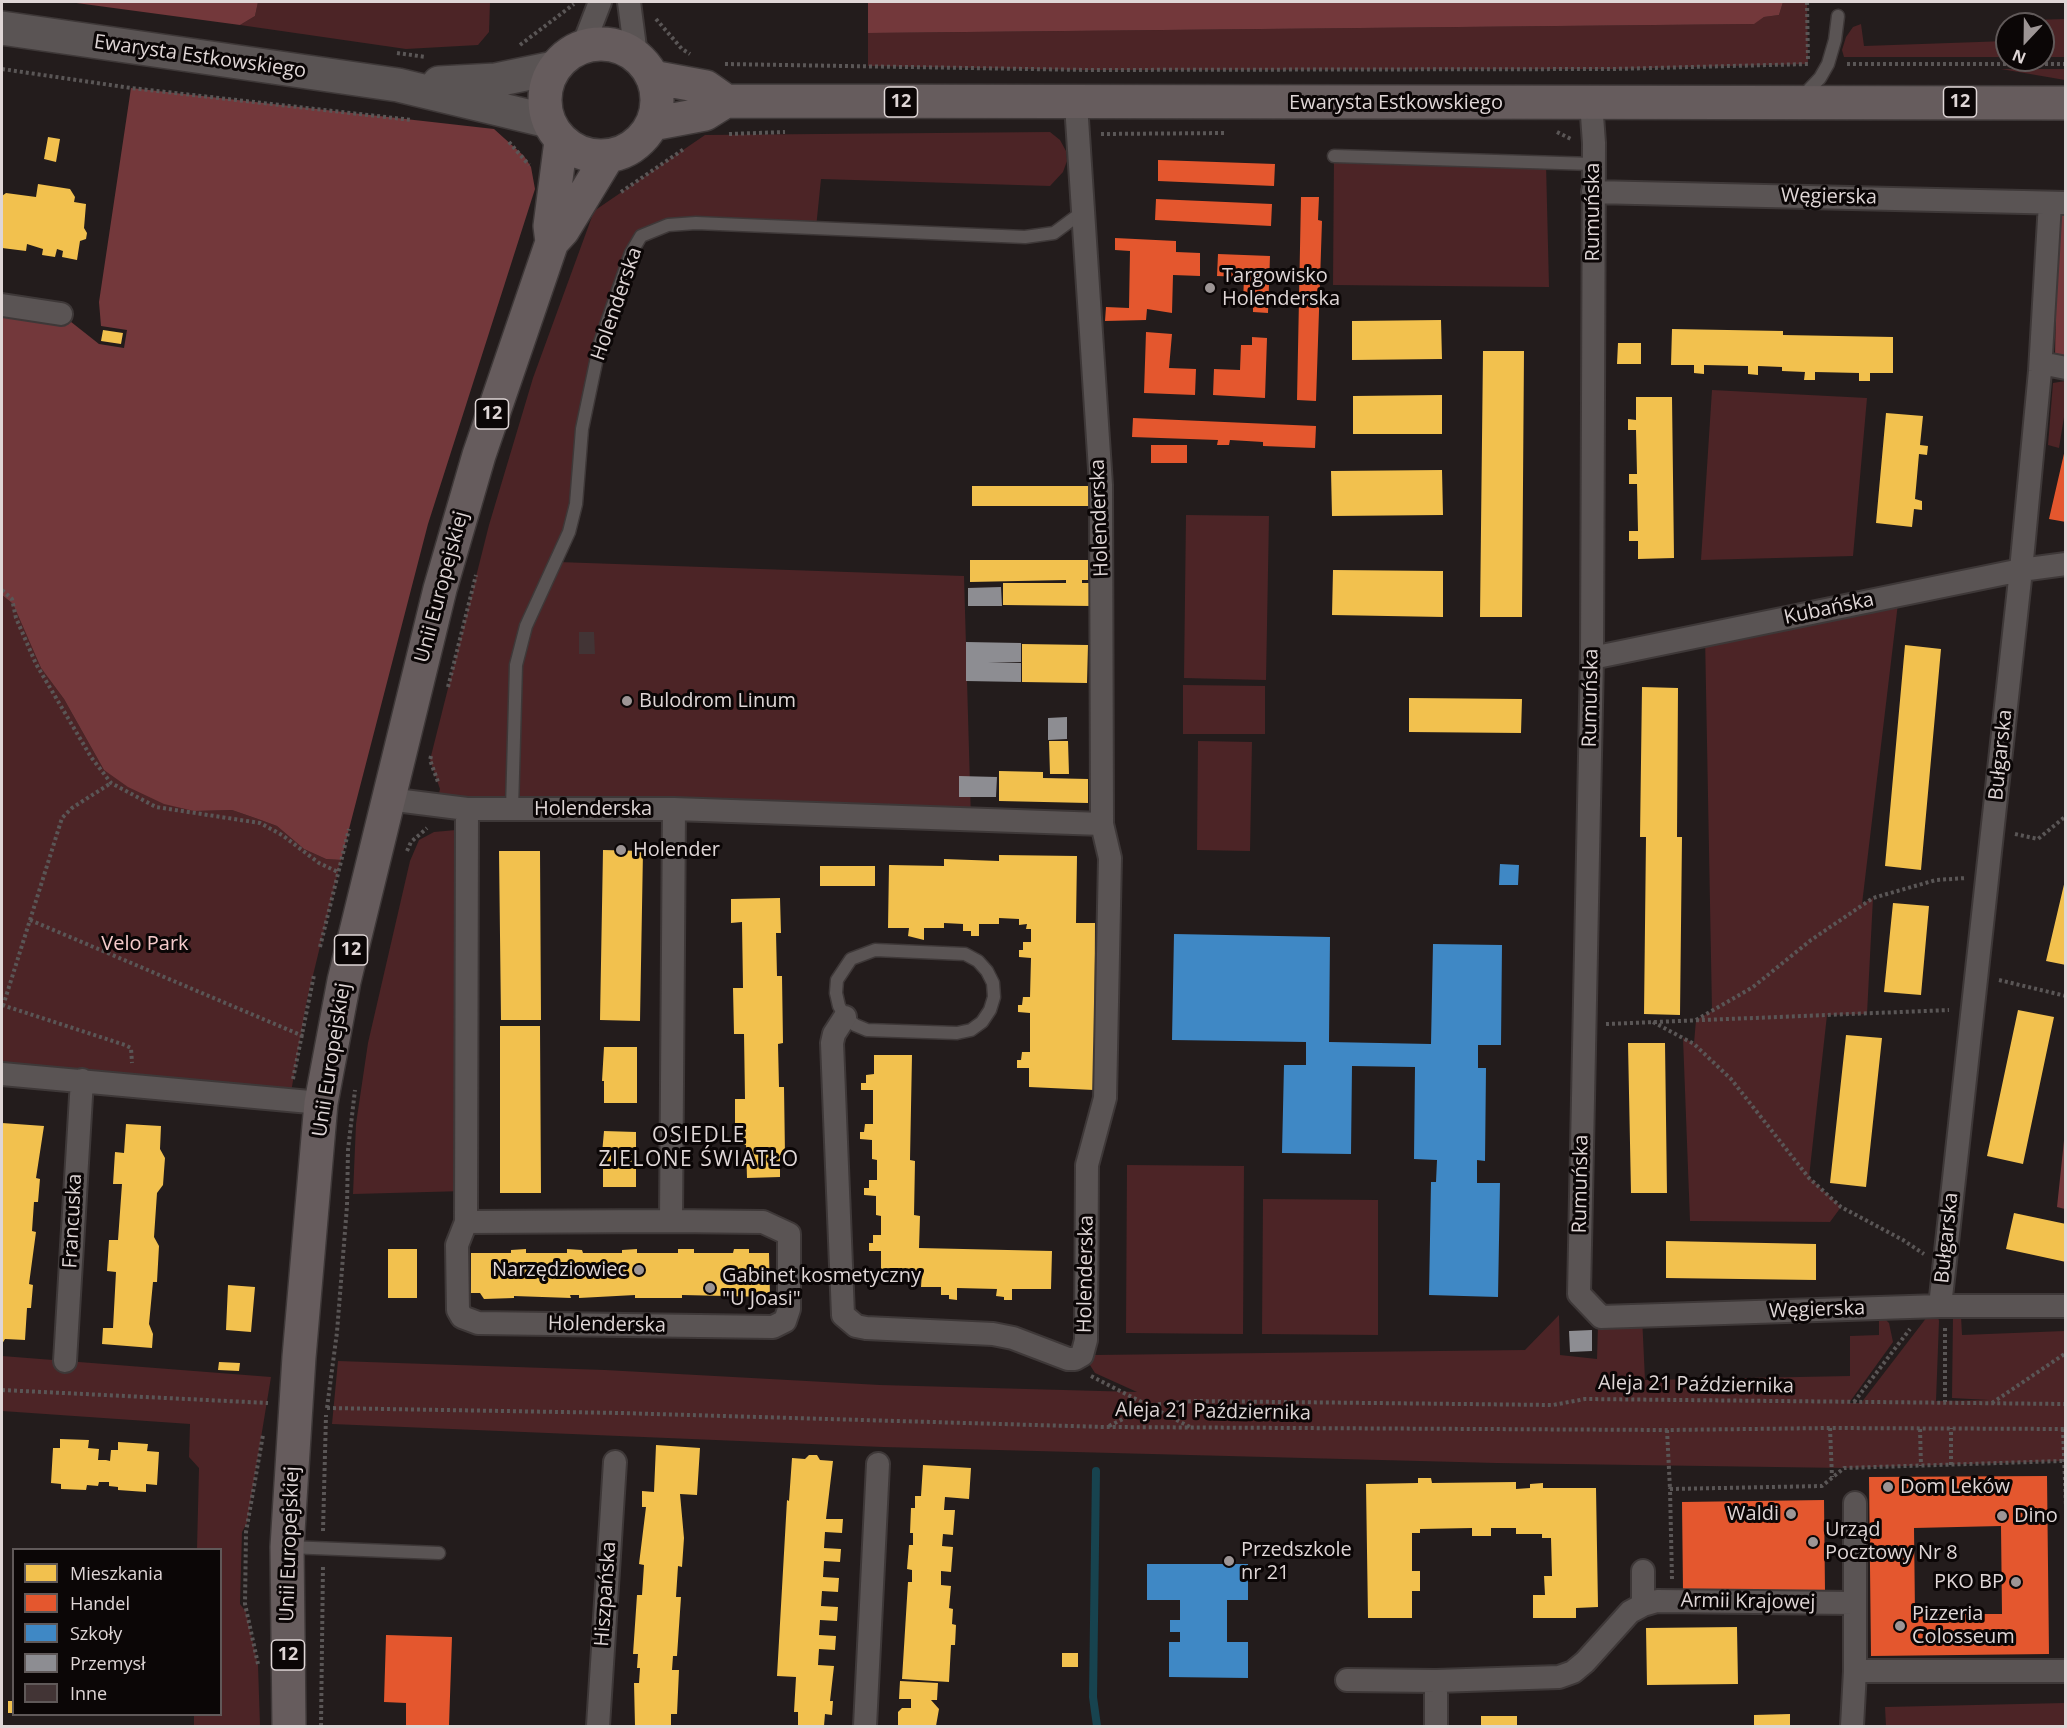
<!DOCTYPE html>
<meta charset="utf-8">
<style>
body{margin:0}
#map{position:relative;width:2067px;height:1728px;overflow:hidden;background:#231c1c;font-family:"Open Sans",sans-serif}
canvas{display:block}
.frame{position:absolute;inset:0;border:3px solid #dfd6d6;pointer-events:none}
.legend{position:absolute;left:12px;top:1548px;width:210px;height:168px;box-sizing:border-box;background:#0b0606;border:2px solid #605959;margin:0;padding:8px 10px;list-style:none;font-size:18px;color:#dfd6d6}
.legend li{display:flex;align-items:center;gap:12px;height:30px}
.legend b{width:30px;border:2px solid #605959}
.north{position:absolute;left:1995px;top:12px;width:60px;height:60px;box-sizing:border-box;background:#0b0606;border:2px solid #605959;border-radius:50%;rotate:202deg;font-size:16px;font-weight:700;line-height:24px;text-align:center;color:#dfd6d6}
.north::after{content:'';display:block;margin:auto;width:21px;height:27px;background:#9d9595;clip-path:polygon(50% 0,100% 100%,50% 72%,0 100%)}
</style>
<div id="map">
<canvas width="2067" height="1728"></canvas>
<div class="frame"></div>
<ul class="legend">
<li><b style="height:16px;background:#f2c14e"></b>Mieszkania</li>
<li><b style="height:16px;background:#e4572e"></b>Handel</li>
<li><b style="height:16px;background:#3f88c5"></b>Szkoły</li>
<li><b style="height:16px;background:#8d8d92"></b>Przemysł</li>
<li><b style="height:16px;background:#423435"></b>Inne</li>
</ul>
<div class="north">N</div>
</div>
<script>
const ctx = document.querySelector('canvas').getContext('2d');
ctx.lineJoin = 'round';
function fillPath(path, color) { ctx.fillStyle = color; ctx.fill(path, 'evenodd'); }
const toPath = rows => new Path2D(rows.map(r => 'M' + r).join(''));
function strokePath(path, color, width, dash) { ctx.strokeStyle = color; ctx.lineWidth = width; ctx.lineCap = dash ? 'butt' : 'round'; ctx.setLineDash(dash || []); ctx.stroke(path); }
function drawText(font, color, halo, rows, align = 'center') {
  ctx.font = font + ' "Open Sans",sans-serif'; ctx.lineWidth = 6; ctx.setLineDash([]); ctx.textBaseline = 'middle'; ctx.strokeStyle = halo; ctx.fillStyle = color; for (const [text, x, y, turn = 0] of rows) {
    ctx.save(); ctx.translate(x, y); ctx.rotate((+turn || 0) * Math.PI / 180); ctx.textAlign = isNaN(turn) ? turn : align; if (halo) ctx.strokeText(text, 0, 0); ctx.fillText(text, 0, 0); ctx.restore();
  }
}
fillPath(toPath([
 [258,2,490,2,489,32,478,45,406,49,240,25,255,16],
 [1783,2,1807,2,1808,64,1614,69,1088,70,868,66,868,33,1753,24,1764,17,1779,15],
 [2065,19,2065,57,2043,57,2043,24,2028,24,2033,20],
 [1861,24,1864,46,2007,41,2007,57,1844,57,1842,50,1846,37,1853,27],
 [2001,69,2065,69,2065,80],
 [1050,132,1060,140,1066,151,1067,161,1063,172,1050,186,821,179,816,228,696,223,641,236,600,343,576,504,558,562,964,576,971,820,436,806,440,789,430,760,489,525,533,378,594,211,705,135],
 [1334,156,1546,163,1549,287,1333,285],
 [2065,381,2065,411,2059,448,2048,445,2053,383],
 [1712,390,1867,398,1853,556,1701,560],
 [1186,515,1269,516,1266,680,1184,678],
 [2,595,13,604,41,668,64,699,104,770,194,811,232,810,258,819,277,826,304,849,326,859,341,860,307,1000,290,1098,2,1074],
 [1899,595,1862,904,1873,898,1867,1014,1827,1015,1809,1177,1841,1207,1830,1222,1690,1221,1683,1038,1694,1043,1696,1020,1712,1011,1705,635],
 [1183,685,1265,686,1265,734,1183,734],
 [1198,741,1252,742,1250,851,1197,850],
 [467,829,466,1191,353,1194,356,1124,368,1043,410,861,419,840,434,832],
 [1127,1165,1244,1166,1243,1334,1126,1333],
 [1263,1199,1378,1200,1378,1335,1262,1334],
 [1559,1315,1560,1355,1597,1359,1598,1325,1642,1316,1645,1380,1850,1376,1850,1336,1879,1335,1879,1318,1886,1320,1889,1323,1893,1342,1849,1403,1861,1403,1927,1317,1938,1316,1939,1321,1936,1401,1989,1400,1952,1398,1953,1316,1961,1316,1962,1335,2065,1331,2065,1461,1844,1468,1496,1463,883,1447,332,1424,338,1361,605,1370,880,1385,1137,1392,1095,1373,1088,1362,1094,1355,1525,1350],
 [2,1356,271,1377,247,1523,242,1532,240,1604,246,1612,258,1665,260,1726,194,1726,194,1715,220,1714,220,1550,197,1549,199,1468,189,1457,190,1424,2,1411],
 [2065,1703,2065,1726,1886,1726,1885,1707]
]), '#4c2426');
fillPath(toPath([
 [69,2,258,2,255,16,240,25],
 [868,2,1783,2,1779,15,1764,17,1754,24,868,33],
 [131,88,494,129,524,156,531,167,535,189,428,524,341,860,326,859,304,849,277,826,258,819,232,810,194,811,164,804,128,787,104,770,64,699,41,668,13,604,2,595,2,305,61,314,99,344,124,348,127,330,101,326,99,302],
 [2058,212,2065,213,2065,359,2055,356],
 [2065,1131,2065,1209,2057,1207]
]), '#73383b');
fillPath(toPath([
 [48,137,60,139,56,162,44,159],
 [38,184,70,189,75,197,74,202,86,204,84,228,87,233,86,239,80,241,77,260,62,257,63,251,57,249,55,257,42,255,43,249,27,244,26,251,2,248,2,196,6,193,36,197],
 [1441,320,1442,359,1352,360,1352,321],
 [1672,329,1783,331,1783,335,1893,337,1893,373,1870,373,1870,381,1859,381,1859,373,1815,372,1815,380,1804,380,1805,372,1782,371,1782,367,1758,366,1758,375,1748,374,1748,366,1704,365,1704,374,1694,373,1694,365,1671,365],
 [103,330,123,333,121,344,101,341],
 [1618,343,1641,343,1641,364,1617,364],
 [1483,351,1524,351,1522,617,1480,617],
 [1442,395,1442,434,1353,434,1353,396],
 [1636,397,1672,397,1674,558,1638,559,1638,541,1629,541,1629,531,1638,531,1637,484,1629,484,1629,474,1637,474,1636,430,1628,430,1628,419,1636,420],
 [1886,413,1923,416,1920,445,1928,446,1927,455,1919,454,1915,499,1922,501,1922,510,1914,509,1912,527,1876,523],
 [1442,470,1443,515,1332,516,1331,471],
 [972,486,1089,486,1089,506,972,506],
 [970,560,1088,560,1088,580,1082,580,1082,583,1091,583,1091,606,1003,605,1003,583,1066,583,1066,580,970,582],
 [1333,570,1443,571,1443,617,1332,615],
 [1022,644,1088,645,1087,683,1022,682],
 [1905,645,1941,649,1921,870,1885,866],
 [1642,687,1678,688,1677,837,1682,837,1680,1015,1644,1014,1646,837,1640,837],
 [1409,698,1522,699,1521,733,1409,732],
 [1049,741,1068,741,1069,774,1050,774],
 [999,771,1043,772,1043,778,1088,779,1088,803,999,801],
 [603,850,643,851,640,1021,600,1020],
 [499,851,540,851,541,1020,501,1020],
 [999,855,1077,856,1076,923,1095,923,1094,1090,1029,1087,1029,1068,1017,1068,1017,1060,1021,1060,1022,1052,1030,1052,1030,1013,1018,1012,1018,1005,1022,1005,1023,997,1030,997,1031,958,1019,957,1019,950,1023,950,1023,942,1031,942,1031,929,1026,929,1027,924,1019,925,1019,919,999,918,999,924,979,924,979,936,971,936,971,931,963,931,963,924,944,923,944,928,924,928,924,940,908,936,909,928,888,928,889,865,944,866,944,859,999,861],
 [820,866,875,866,875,886,820,886],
 [2066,876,2066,965,2046,961],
 [780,898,781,933,776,933,777,976,782,976,783,1043,778,1044,779,1087,784,1087,785,1155,780,1155,780,1177,747,1178,746,1145,735,1145,735,1099,745,1099,744,1034,734,1034,733,988,743,988,742,922,731,923,731,899],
 [1893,903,1929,906,1921,995,1884,992],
 [2018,1010,2054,1017,2023,1164,1987,1156],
 [500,1026,540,1026,541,1193,500,1193],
 [1846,1035,1882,1038,1866,1187,1830,1183],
 [1628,1043,1665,1043,1667,1193,1631,1193],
 [604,1047,637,1047,637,1103,604,1103,604,1081,602,1081],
 [874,1055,912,1055,910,1160,915,1161,914,1215,920,1216,919,1248,1052,1251,1051,1289,1012,1289,1012,1300,1004,1300,1004,1297,996,1296,997,1289,957,1288,957,1300,949,1299,949,1295,941,1295,941,1287,921,1287,922,1272,881,1271,881,1251,869,1251,869,1243,873,1243,873,1235,881,1235,881,1216,876,1215,876,1196,864,1195,864,1188,869,1188,869,1180,877,1180,877,1160,872,1159,872,1140,860,1139,860,1132,864,1132,865,1124,873,1124,873,1090,861,1090,861,1083,866,1083,866,1075,874,1074],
 [2,1123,44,1126,36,1178,40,1179,38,1202,34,1202,32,1231,36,1232,29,1284,33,1285,31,1308,27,1308,25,1340,5,1339,2,1344],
 [126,1124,161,1126,160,1149,165,1158,164,1171,163,1185,157,1193,154,1237,159,1246,157,1282,153,1282,149,1324,153,1334,152,1348,102,1344,103,1328,113,1328,116,1272,107,1271,108,1256,109,1240,118,1240,122,1184,113,1184,115,1152,124,1153],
 [604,1131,636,1132,636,1187,603,1187,603,1165,601,1165],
 [2014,1213,2066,1224,2066,1262,2006,1249],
 [1666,1241,1816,1244,1816,1280,1666,1278],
 [388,1249,417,1249,417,1298,388,1298],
 [526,1249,526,1253,567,1253,567,1249,582,1250,583,1253,622,1253,622,1250,637,1249,637,1253,678,1253,678,1249,694,1249,694,1253,733,1253,734,1249,749,1249,749,1253,769,1253,770,1297,682,1295,682,1298,635,1298,635,1295,579,1298,579,1295,570,1295,571,1298,514,1296,514,1298,484,1299,480,1293,471,1293,471,1253,511,1253,511,1250],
 [228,1285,255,1287,251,1332,226,1330],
 [219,1362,240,1363,239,1371,218,1370],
 [60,1439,89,1440,88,1448,99,1449,98,1460,106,1460,110,1461,111,1450,118,1450,118,1442,148,1444,147,1451,159,1452,157,1485,146,1484,146,1492,118,1490,118,1487,109,1486,109,1482,99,1482,98,1486,87,1485,86,1490,61,1489,61,1484,51,1483,53,1448,60,1448],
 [656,1445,700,1448,697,1495,680,1494,684,1538,682,1567,678,1566,676,1597,681,1597,677,1656,673,1656,672,1670,679,1670,677,1714,671,1714,671,1726,635,1726,634,1683,639,1683,640,1668,637,1668,638,1654,633,1654,637,1595,642,1595,644,1565,639,1564,646,1507,642,1507,642,1491,654,1492],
 [809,1455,817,1455,820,1460,833,1461,826,1519,843,1519,842,1533,825,1532,824,1548,841,1549,840,1562,824,1561,823,1577,839,1578,838,1592,822,1591,821,1606,838,1607,837,1621,820,1620,819,1635,836,1636,835,1650,819,1649,818,1665,834,1666,830,1701,833,1701,832,1715,825,1714,824,1726,798,1726,798,1712,794,1712,796,1677,777,1676,787,1500,789,1501,792,1458,805,1459],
 [923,1465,971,1468,969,1499,945,1497,944,1510,955,1510,953,1535,943,1534,942,1546,953,1547,951,1572,941,1571,941,1585,951,1586,949,1608,953,1609,952,1624,956,1625,955,1645,951,1645,949,1682,902,1679,908,1582,912,1582,912,1570,907,1569,909,1545,913,1545,913,1533,910,1533,911,1508,915,1508,915,1496,921,1496],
 [1418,1478,1431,1478,1432,1483,1516,1482,1516,1489,1530,1488,1530,1484,1543,1483,1543,1488,1596,1488,1598,1607,1576,1608,1576,1618,1533,1618,1533,1595,1545,1595,1544,1576,1552,1576,1551,1538,1542,1538,1542,1534,1516,1534,1516,1528,1491,1528,1491,1536,1472,1536,1472,1528,1420,1529,1420,1533,1412,1533,1412,1571,1420,1571,1420,1591,1412,1591,1412,1618,1368,1618,1366,1484,1418,1483],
 [1737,1627,1738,1684,1647,1685,1646,1628],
 [1062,1653,1078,1653,1078,1667,1062,1667],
 [900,1681,938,1683,937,1700,931,1700,939,1709,936,1726,898,1725,898,1712,902,1708,911,1708,911,1699,899,1699],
 [8,1701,14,1701,14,1713,8,1713],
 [1790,1714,1790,1726,1754,1726,1754,1715],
 [1481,1716,1517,1716,1517,1726,1481,1726]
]), '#f2c14e');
fillPath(toPath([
 [1158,160,1275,164,1274,186,1158,181],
 [1301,197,1319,197,1318,220,1322,221,1316,401,1297,400],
 [1156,199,1272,204,1271,226,1155,220],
 [1115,238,1176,241,1176,252,1200,253,1200,276,1173,275,1172,313,1147,309,1146,320,1105,321,1106,307,1129,308,1130,251,1115,250],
 [1218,254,1270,256,1268,313,1253,312,1253,303,1243,303,1244,277,1217,276],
 [1146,332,1172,334,1169,368,1196,369,1195,395,1144,393],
 [1252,337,1267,338,1265,398,1213,395,1214,369,1240,370,1241,345,1252,345],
 [1133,418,1316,426,1315,448,1263,446,1263,442,1230,440,1229,445,1217,445,1218,440,1132,437],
 [1151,445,1187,445,1187,463,1151,463],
 [2066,445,2066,522,2049,519],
 [2047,1476,2049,1654,1871,1656,1869,1477],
 [2001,1526,2002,1614,1915,1614,1914,1528],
 [1824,1500,1825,1591,1683,1592,1682,1502],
 [386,1635,452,1637,449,1726,406,1725,406,1703,384,1702]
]), '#e4572e');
fillPath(toPath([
 [1500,864,1519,865,1518,885,1499,885],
 [1174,934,1330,937,1329,1042,1431,1044,1433,944,1502,945,1501,1045,1478,1045,1478,1068,1486,1068,1485,1161,1477,1160,1477,1183,1500,1183,1498,1297,1429,1295,1431,1182,1436,1182,1437,1160,1414,1159,1415,1067,1352,1066,1351,1154,1282,1153,1284,1065,1306,1065,1306,1042,1172,1040],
 [1147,1564,1248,1564,1248,1600,1227,1600,1227,1642,1248,1642,1248,1678,1169,1677,1169,1642,1180,1642,1180,1632,1170,1632,1170,1620,1180,1620,1180,1600,1147,1600]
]), '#3f88c5');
fillPath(toPath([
 [1001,587,1002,606,968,606,968,588],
 [966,642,1021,643,1021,662,988,662,1021,663,1021,682,966,681],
 [1067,717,1067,739,1048,740,1048,718],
 [959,776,997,777,996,797,959,797],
 [1592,1330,1592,1351,1570,1352,1569,1331]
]), '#8d8d92');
strokePath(toPath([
 [1096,1471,1093,1697,1097,1726]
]), '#17434f', 8);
fillPath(toPath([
 [579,632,594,632,595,654,579,654]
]), '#423435');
const lane = toPath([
 [1802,97,1820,78,1828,64,1835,40,1838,16],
 [1334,156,1593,164],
 [512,809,516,665,526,626,569,532,576,504,582,429,600,343,631,253,641,236,668,225,696,223,1025,237,1054,233,1081,213],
 [875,950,965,954,978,961,987,971,993,983,994,997,990,1010,982,1022,971,1030,957,1033,867,1030,855,1025,845,1017,839,1006,836,993,837,980,851,959,875,950],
 [288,1547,439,1553]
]);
const street = toPath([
 [629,2,636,55],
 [583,46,600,2],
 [1591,102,1594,143,1592,658,1579,1294,1601,1317,1940,1306,2066,1306],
 [1076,104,1101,485,1102,824],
 [1593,192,2066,203],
 [2,305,61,314],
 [2041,363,2066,368],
 [1592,658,2021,570,2066,564],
 [388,799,467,809,674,809,1102,824,1110,858,1105,1098,1087,1165,1086,1340,1082,1355,1075,1359,1068,1359,1013,1338,993,1334,866,1328,856,1326,843,1315,832,1043,834,1034,845,1017],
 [2,1074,321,1103],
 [671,1221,763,1222,789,1234,789,1309,785,1321,773,1327,478,1323,462,1317,458,1310,457,1245,466,1222,671,1221,674,809],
 [466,1222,467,809],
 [1940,1306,2021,570,2040,371,2050,203],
 [65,1361,82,1080],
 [1855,1503,1855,1671,2066,1671],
 [1643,1605,1643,1571],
 [1347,1680,1436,1681],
 [598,1726,615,1462],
 [865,1726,878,1464],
 [1436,1726,1436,1681,1559,1677,1573,1672,1585,1662,1630,1612,1643,1605,1657,1601,1854,1603],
 [1852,1726,1855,1671]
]);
const secondary = toPath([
 [2,28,398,85,548,121],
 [439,83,496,80,554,68]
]);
const primary = toPath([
 '545 100a56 56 0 1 1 112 0a56 56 0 1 1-112 0Z',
 [652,77,706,87,726,101],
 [652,124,705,114,726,101,2066,103],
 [552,242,550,226,561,141],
 [289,1726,287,1547,299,1357,321,1103,344,981,440,589,479,455,552,242,563,230,608,156]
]);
strokePath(lane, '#3e3838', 15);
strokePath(street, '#3e3838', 26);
strokePath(secondary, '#3e3838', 36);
strokePath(primary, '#3e3838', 36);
strokePath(toPath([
 [1807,2,1808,60],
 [656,19,682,49,690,54],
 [520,45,574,4],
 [397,53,426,57],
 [725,64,1088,70,1614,69,1809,64],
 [1847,64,2066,64],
 [2,69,131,88,412,120],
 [1557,132,1571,139],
 [729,134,785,132],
 [1101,134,1226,133],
 [509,142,529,165],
 [621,192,684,149],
 [2,590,12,599,16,618,36,664,91,757,111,783,156,807,260,823,282,835,319,863,338,872],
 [448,687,476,575],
 [431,756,430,760,438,782],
 [2015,834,2038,839,2066,816],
 [407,851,411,842,427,828],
 [30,920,303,1036],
 [320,947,349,829],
 [1999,980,2066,996],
 [2,1005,125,1045,131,1048,132,1063],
 [3,1006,62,818,72,808,111,783],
 [1696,1020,1753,987,1811,940,1873,898,1936,880,1966,878],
 [1653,1022,1694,1044,1731,1079,1809,1178,1841,1207,1903,1240,1924,1254],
 [1606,1024,1949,1010],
 [293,1079,314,975],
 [1945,1328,1945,1402],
 [1091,1376,1190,1427],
 [2,1390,268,1403],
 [1854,1402,1910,1329],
 [1992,1403,2066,1353],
 [327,1408,337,1332,347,1206,348,1150,355,1090],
 [327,1408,620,1413,1105,1427,1667,1430,1830,1428,2066,1429],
 [1109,1426,1151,1405,1193,1401,1553,1405,1585,1399,2066,1404],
 [1830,1428,1832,1477],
 [1920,1429,1921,1466],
 [2063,1429,2066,1507],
 [1667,1430,1670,1489],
 [1951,1465,1951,1428],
 [323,1531,326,1415],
 [1672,1579,1670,1489,1822,1486,1844,1468,2062,1461],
 [258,1664,245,1604,246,1532,263,1435],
 [321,1726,323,1565]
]), '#5a5656', 4, [3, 3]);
strokePath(lane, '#5a5454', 12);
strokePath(street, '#5a5454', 22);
strokePath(secondary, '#5a5454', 33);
strokePath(primary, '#665c5d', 33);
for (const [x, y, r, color] of [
 [1210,288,6,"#9d9595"],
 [627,701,6,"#9d9595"],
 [621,850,6,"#9d9595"],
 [639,1270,6,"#9d9595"],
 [710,1288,6,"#9d9595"],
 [1888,1487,6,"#9d9595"],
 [1791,1514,6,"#9d9595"],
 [2002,1516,6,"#9d9595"],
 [1813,1542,6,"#9d9595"],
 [1229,1561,6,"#9d9595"],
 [2016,1582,6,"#9d9595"],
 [1900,1626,6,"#9d9595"]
]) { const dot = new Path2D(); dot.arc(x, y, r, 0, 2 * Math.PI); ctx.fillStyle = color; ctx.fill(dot); strokePath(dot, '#0b0606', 2); }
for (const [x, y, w] of [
 [901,102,33],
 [1960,102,33],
 [492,414,33],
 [351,950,33],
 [288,1655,33]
]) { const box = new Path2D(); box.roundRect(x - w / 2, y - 15, w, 30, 4.5); ctx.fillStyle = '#0b0606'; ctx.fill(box); strokePath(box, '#dfd6d6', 1.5); }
drawText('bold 18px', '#dfd6d6', null, [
 ["12",901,102],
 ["12",1960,102],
 ["12",492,414],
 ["12",351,950],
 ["12",288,1655]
]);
drawText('20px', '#dfd6d6', '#0b0606', [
 ["Ewarysta Estkowskiego",200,57,8],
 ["Ewarysta Estkowskiego",1396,103],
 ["Węgierska",1829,197,1],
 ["Rumuńska",1593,212,-90],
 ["Holenderska",617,304,-71],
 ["Holenderska",1100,518,-92],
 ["Unii Europejskiej",442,587,-75],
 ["Kubańska",1829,609,-12],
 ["Rumuńska",1591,698,-89],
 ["Bułgarska",2001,755,-84],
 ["Holenderska",593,809],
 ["Unii Europejskiej",332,1060,-81],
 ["Rumuńska",1581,1184,-89],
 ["Francuska",73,1221,-87],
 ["Bułgarska",1947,1238,-84],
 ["Holenderska",1086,1274,-89],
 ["Węgierska",1817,1310,-2],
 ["Holenderska",607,1325,1],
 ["Aleja 21 Października",1696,1385,1],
 ["Aleja 21 Października",1213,1412,1],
 ["Unii Europejskiej",290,1544,-88],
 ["Hiszpańska",606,1594,-86],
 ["Armii Krajowej",1748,1602,1]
]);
drawText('20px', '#dfd6d6', '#0b0606', [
 ["Targowisko",1222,276],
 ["Holenderska",1222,299],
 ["Bulodrom Linum",639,701],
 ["Holender",633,850],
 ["Narzędziowiec",627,1270,"right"],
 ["Gabinet kosmetyczny",722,1276],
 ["\"U Joasi\"",722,1299],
 ["Dom Leków",1900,1487],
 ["Waldi",1779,1514,"right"],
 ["Dino",2014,1516],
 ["Urząd",1825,1530],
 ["Pocztowy Nr 8",1825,1553],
 ["Przedszkole",1241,1550],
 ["nr 21",1241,1573],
 ["PKO BP",2004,1582,"right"],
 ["Pizzeria",1912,1614],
 ["Colosseum",1912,1637]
], 'left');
drawText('20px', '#f6cbcb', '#0b0606', [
 ["Velo Park",145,944]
]);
ctx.letterSpacing = '1.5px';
drawText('21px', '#dfd6d6', '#0b0606', [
 ["OSIEDLE",699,1136],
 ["ZIELONE ŚWIATŁO",699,1160]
]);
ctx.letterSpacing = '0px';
</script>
